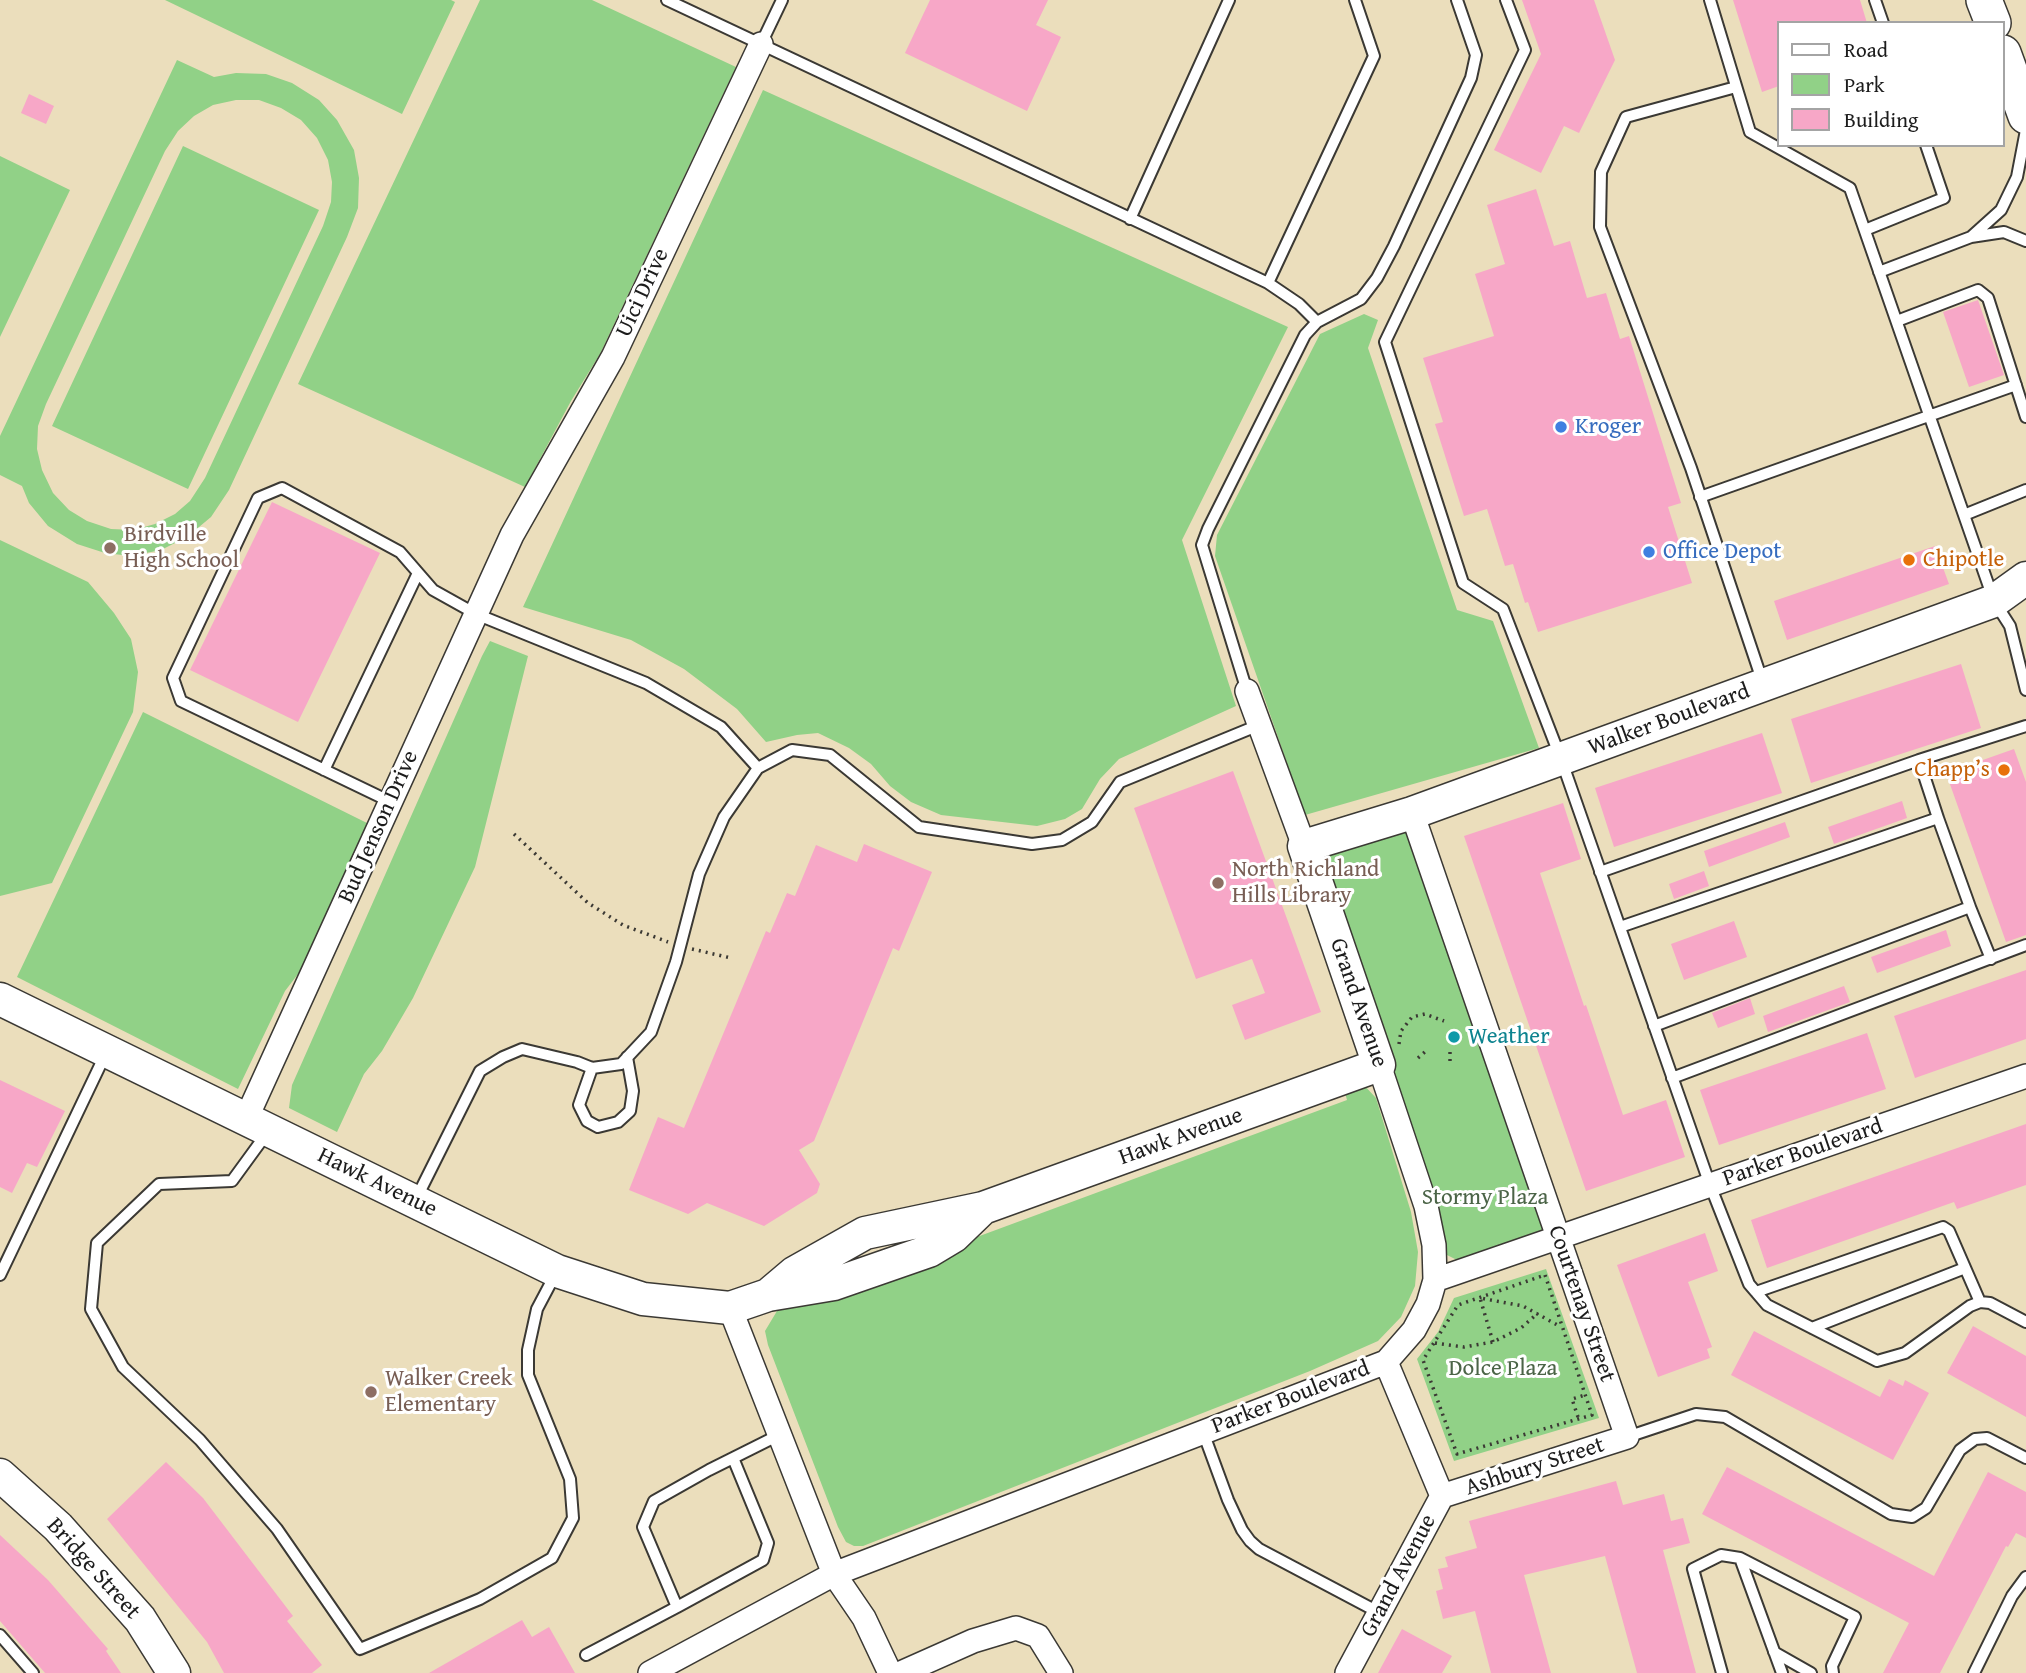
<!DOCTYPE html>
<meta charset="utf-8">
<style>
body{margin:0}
#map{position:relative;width:2026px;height:1673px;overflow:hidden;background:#ebdebc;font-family:"Gentium Book Plus",serif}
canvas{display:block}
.legend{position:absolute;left:1777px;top:21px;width:228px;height:126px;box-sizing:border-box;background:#fff;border:2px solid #a4a4a4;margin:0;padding:9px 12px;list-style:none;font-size:21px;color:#1c1c1c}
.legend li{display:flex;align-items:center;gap:14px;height:35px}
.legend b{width:35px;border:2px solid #a4a4a4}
</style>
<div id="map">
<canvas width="2026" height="1673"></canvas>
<ul class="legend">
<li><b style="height:9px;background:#fff"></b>Road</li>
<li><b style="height:19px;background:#91d187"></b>Park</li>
<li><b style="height:19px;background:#f7a7c7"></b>Building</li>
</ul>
</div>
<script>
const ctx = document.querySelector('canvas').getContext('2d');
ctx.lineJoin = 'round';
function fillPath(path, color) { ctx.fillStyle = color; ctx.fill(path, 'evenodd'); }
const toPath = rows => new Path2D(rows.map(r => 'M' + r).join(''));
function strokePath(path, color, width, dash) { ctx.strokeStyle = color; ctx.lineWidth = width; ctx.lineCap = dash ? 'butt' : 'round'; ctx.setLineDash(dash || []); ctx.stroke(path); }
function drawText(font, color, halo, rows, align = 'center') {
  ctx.font = font + ' "Gentium Book Plus",serif'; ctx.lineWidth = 6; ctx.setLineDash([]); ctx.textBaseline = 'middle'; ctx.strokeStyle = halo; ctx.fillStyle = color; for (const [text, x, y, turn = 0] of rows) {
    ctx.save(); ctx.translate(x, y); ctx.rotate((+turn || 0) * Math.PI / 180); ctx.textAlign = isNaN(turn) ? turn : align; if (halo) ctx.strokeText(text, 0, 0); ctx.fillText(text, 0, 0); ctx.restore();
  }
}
fillPath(toPath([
 [165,0,451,0,455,2,402,114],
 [480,0,592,0,736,67,600,354,571,401,525,487,298,384],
 [177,60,214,77,236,73,266,74,292,83,319,100,337,120,354,150,359,178,358,208,347,237,229,490,211,517,187,537,161,550,131,556,105,553,77,544,48,526,29,503,22,486,0,475,0,436],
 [236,100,259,100,281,108,301,120,317,138,328,160,332,182,331,202,323,226,205,478,190,501,175,514,155,524,133,530,111,529,87,521,69,510,53,493,42,470,37,449,38,426,46,404,165,151,178,131,194,116,213,105],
 [763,90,1288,327,1182,540,1236,706,1119,759,1100,779,1082,809,1065,819,1037,826,941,815,911,802,890,786,871,764,849,748,818,733,797,735,766,742,737,709,684,669,631,640,523,607],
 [183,146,319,210,188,489,52,426],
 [0,156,70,190,0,337],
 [1364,314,1378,320,1368,348,1457,610,1493,621,1539,748,1305,815,1215,556,1217,535,1320,334],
 [0,540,88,582,114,613,131,639,138,672,133,712,52,883,0,896],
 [490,641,528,656,475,867,413,998,382,1051,364,1074,337,1132,289,1108,292,1085,482,656],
 [143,712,369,824,315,952,285,991,238,1089,17,977],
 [1401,828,1409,833,1545,1224,1544,1230,1537,1236,1459,1261,1447,1255,1443,1244,1321,868,1325,858,1337,847],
 [1363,1084,1376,1098,1411,1212,1418,1252,1415,1286,1401,1317,1378,1341,1310,1371,863,1546,854,1546,846,1542,838,1527,768,1345,765,1331,777,1311,1347,1100,1344,1089],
 [1546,1269,1599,1418,1454,1461,1417,1359,1438,1332,1454,1298]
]), '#91d187');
fillPath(toPath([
 [930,0,1048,0,1036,25,1061,37,1027,111,905,53],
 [1522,0,1594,0,1615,60,1579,133,1564,126,1541,173,1494,150,1541,54],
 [1733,0,1860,0,1867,23,1779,23,1779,86,1762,92],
 [29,94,54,106,46,124,21,113],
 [1536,189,1554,246,1570,241,1587,298,1606,293,1620,339,1629,336,1681,503,1668,507,1692,583,1538,632,1528,602,1525,603,1513,564,1505,566,1487,509,1464,516,1435,424,1443,422,1423,358,1494,336,1475,274,1505,264,1487,205],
 [1978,300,2004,375,1969,387,1943,312],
 [272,502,380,553,298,722,190,670],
 [1935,546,1949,584,1787,640,1774,601],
 [1961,664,1981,728,1811,783,1791,719],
 [1762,733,1782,793,1614,847,1595,788],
 [2014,749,2026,782,2026,935,2006,942,1946,773],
 [1233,771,1321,1012,1245,1040,1232,1005,1265,993,1252,959,1196,979,1134,808],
 [1902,801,1907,818,1834,844,1828,827],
 [1563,803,1581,859,1540,873,1584,1006,1586,1005,1623,1115,1666,1100,1685,1157,1586,1191,1464,836],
 [1785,822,1790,837,1709,867,1704,851],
 [864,844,932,872,899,951,893,948,814,1141,799,1150,820,1184,817,1193,764,1226,707,1203,688,1214,629,1190,658,1117,684,1128,766,931,770,933,787,893,795,896,816,845,857,862],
 [1704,871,1709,886,1674,899,1669,884],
 [1734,921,1747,957,1684,980,1671,944],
 [1946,930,1951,946,1877,973,1871,957],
 [2026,970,2026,1039,1915,1078,1894,1016],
 [1844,986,1850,1002,1768,1032,1763,1016],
 [1750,998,1755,1014,1718,1028,1712,1013],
 [1867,1033,1886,1089,1719,1145,1700,1090],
 [0,1080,65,1111,37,1167,27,1163,12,1193,0,1187],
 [2026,1124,2026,1185,1957,1209,1954,1202,1767,1268,1751,1220],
 [1705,1233,1718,1271,1688,1282,1712,1347,1707,1349,1710,1358,1658,1377,1617,1265],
 [1973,1326,2026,1356,2026,1417,1947,1373],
 [1754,1331,1880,1397,1889,1379,1903,1386,1905,1380,1929,1393,1893,1460,1731,1375],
 [166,1462,203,1498,293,1616,287,1621,322,1665,312,1673,224,1673,207,1642,107,1519],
 [1727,1467,1934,1576,1988,1472,2026,1492,2026,1538,2016,1533,2008,1547,2006,1546,1940,1673,1883,1673,1909,1623,1702,1514],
 [1616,1481,1623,1505,1664,1494,1671,1521,1683,1518,1690,1543,1663,1550,1696,1673,1637,1673,1605,1556,1524,1575,1551,1673,1491,1673,1475,1611,1443,1619,1436,1591,1443,1589,1438,1569,1448,1567,1445,1557,1477,1548,1469,1521],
 [0,1535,48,1580,108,1649,106,1651,121,1673,45,1673,0,1621],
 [522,1620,532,1637,549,1627,575,1673,429,1673],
 [1402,1629,1452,1656,1442,1673,1378,1673]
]), '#f7a7c7');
const lane = toPath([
 [667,0,1268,283,1299,304,1317,322],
 [1506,0,1525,50,1385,342,1463,583,1503,609,1561,759,1710,1185,1749,1284,1767,1305,1877,1361,1905,1353,1970,1306,1980,1302,1990,1303,2026,1322],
 [1710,0,1750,132,1850,188,1994,601,2010,626,2026,690],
 [1875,0,1883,23],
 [761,44,782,0],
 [1736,87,1626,117,1601,172,1600,227,1691,468,1763,683],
 [1130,219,1229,0],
 [1865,230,1944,198,1926,145],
 [1971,237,2001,210,2017,177,2026,130],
 [1879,272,1971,237,2004,232,2026,241],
 [1268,283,1374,56,1355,0],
 [1897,321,1978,290,1988,298,2026,417],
 [1700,497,2016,385],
 [1964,515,2026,490],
 [1247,691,1202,545,1208,529,1305,335,1317,322,1361,299,1377,278,1394,246,1471,78,1476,55,1457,0],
 [1919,760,1938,818],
 [324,770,418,573],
 [391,802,181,701,173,678,258,498,282,488,400,552,433,590,476,614,646,683,721,727,758,768,792,750,830,755,919,827,1032,844,1062,840,1092,822,1120,782,1259,725],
 [1600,872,1919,760,2026,726],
 [1970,907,1991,959],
 [1620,927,1938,818,1970,907,1654,1026],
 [592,1068,579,1105,587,1121,598,1127,618,1122,630,1111,633,1091,627,1057],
 [1672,1078,2026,945],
 [267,1133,232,1181,159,1184,97,1243,91,1309,123,1367,200,1440,277,1529,360,1649,480,1599,552,1558,573,1518,570,1479,528,1375,528,1350,537,1309,556,1273],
 [416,1199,480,1071,503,1057,522,1049,577,1062,592,1068,621,1064,651,1032,676,962,699,874,724,817,758,768],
 [0,1275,106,1053],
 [1756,1292,1943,1227,1949,1231,1980,1302],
 [1812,1328,1965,1268],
 [1203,1432,1228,1500,1242,1530,1250,1541,1259,1549,1380,1613],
 [1627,1437,1696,1414,1725,1417,1891,1514,1912,1517,1926,1508,1960,1450,1975,1439,1987,1438,2026,1458],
 [733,1458,768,1543,763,1560,677,1607,643,1527,654,1501,709,1470,781,1434],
 [1740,1558,1782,1673],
 [0,1635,33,1673],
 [1774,1652,1811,1673],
 [586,1655,677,1607],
 [1722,1673,1693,1569,1721,1555,1740,1558,1855,1617,1832,1666,1833,1673],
 [1974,1673,2012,1596,2026,1577]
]);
const street = toPath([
 [1247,691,1304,846],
 [1412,813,1627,1437,1442,1496],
 [246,1119,512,535,613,357,761,44],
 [1435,1280,2026,1076],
 [730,1308,834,1574,864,1618,890,1673],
 [650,1673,834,1574,1386,1362,1414,1330,1428,1304,1435,1280,1434,1245,1426,1206,1379,1065],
 [901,1673,973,1641,1016,1628,1038,1636,1061,1673],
 [1347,1673,1442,1496,1386,1362]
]);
const secondary = toPath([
 [0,999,557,1271,643,1299,730,1308,768,1295,834,1284,929,1251,954,1236,983,1208],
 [768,1295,794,1273,865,1233,983,1208,1379,1065,1304,846,1412,813,1994,601,2026,578],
 [0,1475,58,1527,140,1619,174,1673]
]);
const primary = toPath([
 [1984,0,1993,23],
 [2003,53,2026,116]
]);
strokePath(lane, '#3b3934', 14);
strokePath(street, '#3b3934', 26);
strokePath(secondary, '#3b3934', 35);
strokePath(primary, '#3b3934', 38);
strokePath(toPath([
 [514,834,588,903,623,925,668,942],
 [692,949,731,958],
 [1399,1044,1401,1031,1412,1017,1425,1014,1444,1021],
 [1450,1052,1450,1066],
 [1418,1058,1427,1050],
 [1545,1275,1592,1415,1457,1454,1423,1360,1458,1305,1545,1275],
 [1493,1342,1480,1298,1523,1306,1561,1327],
 [1435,1343,1464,1347,1493,1342,1521,1328,1538,1313],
 [1578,1417,1572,1399,1585,1395]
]), '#3b3934', 3.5, [2, 5]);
strokePath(lane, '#fff', 10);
strokePath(street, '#fff', 23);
strokePath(secondary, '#fff', 32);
strokePath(primary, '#fff', 35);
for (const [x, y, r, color] of [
 [1561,427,7,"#3f7fe0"],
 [110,548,7,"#8d6e63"],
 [1649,552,7,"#3f7fe0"],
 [1909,560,7,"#e8710a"],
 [2004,770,7,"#e8710a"],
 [1218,883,7,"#8d6e63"],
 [1454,1037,7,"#0f9aa8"],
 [371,1392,7,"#8d6e63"]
]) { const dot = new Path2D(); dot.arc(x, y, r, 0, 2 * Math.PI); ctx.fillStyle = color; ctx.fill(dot); strokePath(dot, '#fff', 2.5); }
drawText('23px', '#1c1c1c', '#fff', [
 ["Uici Drive",643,293,-65],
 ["Walker Boulevard",1669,720,-20],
 ["Bud Jenson Drive",379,827,-66],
 ["Grand Avenue",1358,1003,71],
 ["Hawk Avenue",1181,1137,-20],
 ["Parker Boulevard",1803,1153,-19],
 ["Hawk Avenue",377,1183,26],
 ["Courtenay Street",1581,1304,71],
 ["Parker Boulevard",1291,1398,-21],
 ["Ashbury Street",1535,1467,-18],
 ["Bridge Street",93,1569,48],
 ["Grand Avenue",1399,1576,-62]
]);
drawText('23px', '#366cbe', '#fff', [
 ["Kroger",1575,427],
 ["Office Depot",1663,552]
], 'left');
drawText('23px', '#785e54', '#fff', [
 ["Birdville",124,535],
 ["High School",124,561],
 ["North Richland",1232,870],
 ["Hills Library",1232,896],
 ["Walker Creek",385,1379],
 ["Elementary",385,1405]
], 'left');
drawText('23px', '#c56008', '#fff', [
 ["Chipotle",1923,560],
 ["Chapp’s",1990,770,"right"]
], 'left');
drawText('23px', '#0d838f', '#fff', [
 ["Weather",1468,1037]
], 'left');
drawText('23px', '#4b6447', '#fff', [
 ["Stormy Plaza",1485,1198],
 ["Dolce Plaza",1503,1369]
]);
</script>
